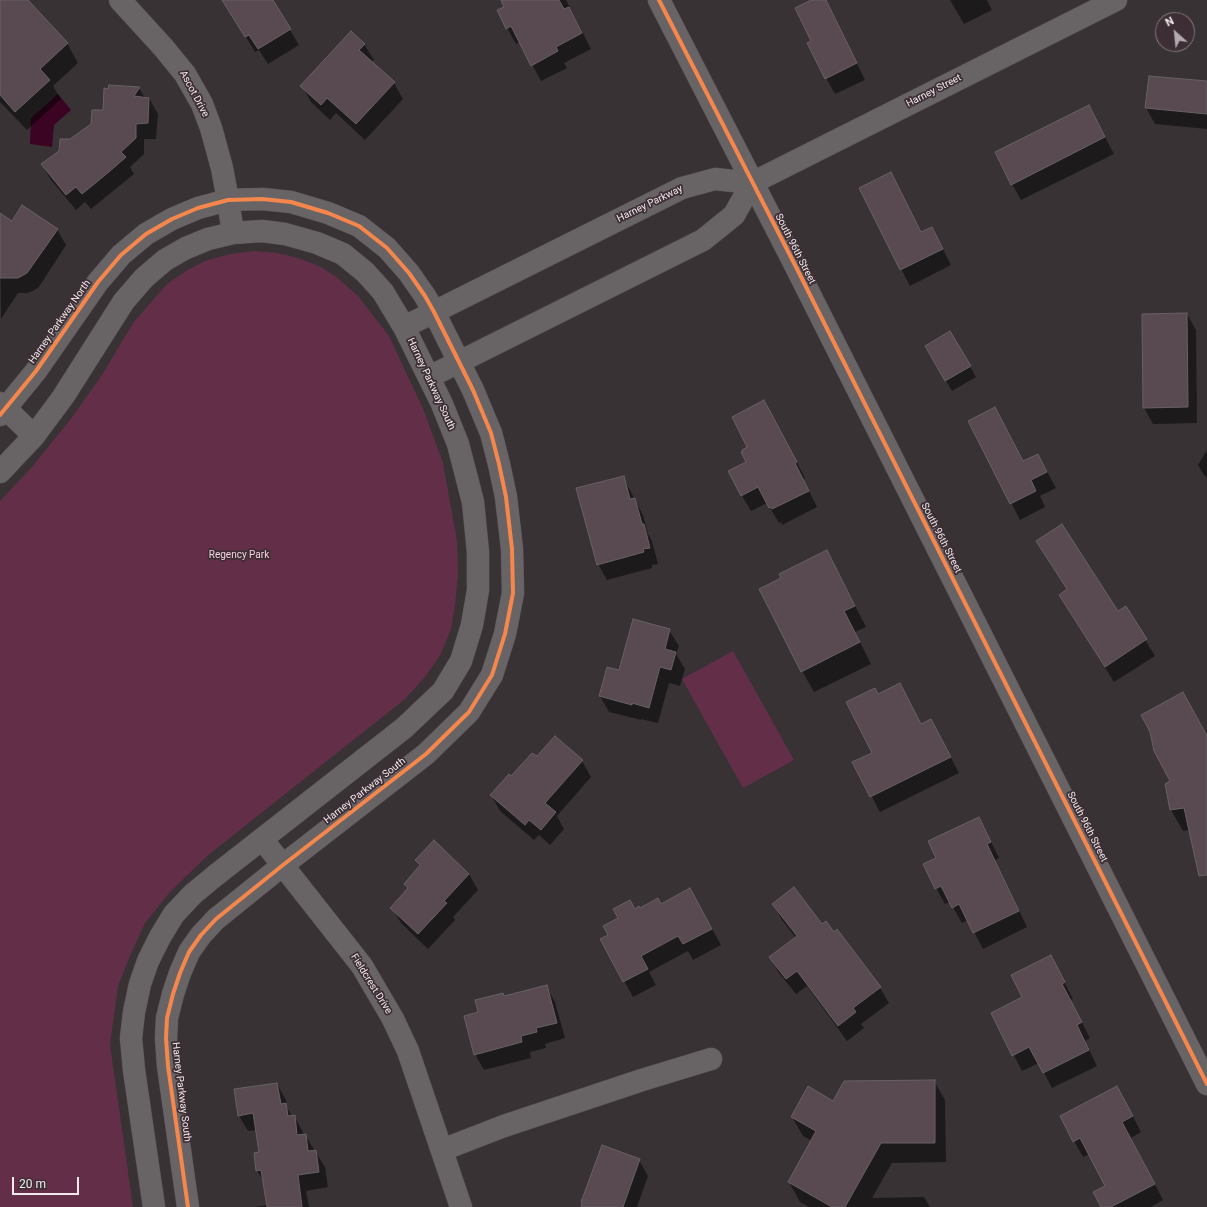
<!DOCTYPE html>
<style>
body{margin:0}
#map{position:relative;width:1207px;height:1207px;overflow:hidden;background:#383235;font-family:Roboto,sans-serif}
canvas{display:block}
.north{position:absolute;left:1155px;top:12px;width:40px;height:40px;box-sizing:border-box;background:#3c2e34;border:1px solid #85797e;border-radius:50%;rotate:333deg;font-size:11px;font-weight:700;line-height:16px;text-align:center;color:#f3eaee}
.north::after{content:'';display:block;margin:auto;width:14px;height:18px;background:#b2aaad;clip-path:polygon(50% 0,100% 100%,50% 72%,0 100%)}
.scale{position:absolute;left:12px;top:1177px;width:67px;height:18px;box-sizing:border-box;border:2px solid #f3eaee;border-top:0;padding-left:5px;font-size:12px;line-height:14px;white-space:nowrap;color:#f3eaee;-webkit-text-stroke:3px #3c2e34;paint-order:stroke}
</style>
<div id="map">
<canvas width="1207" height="1207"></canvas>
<div class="north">N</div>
<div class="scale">20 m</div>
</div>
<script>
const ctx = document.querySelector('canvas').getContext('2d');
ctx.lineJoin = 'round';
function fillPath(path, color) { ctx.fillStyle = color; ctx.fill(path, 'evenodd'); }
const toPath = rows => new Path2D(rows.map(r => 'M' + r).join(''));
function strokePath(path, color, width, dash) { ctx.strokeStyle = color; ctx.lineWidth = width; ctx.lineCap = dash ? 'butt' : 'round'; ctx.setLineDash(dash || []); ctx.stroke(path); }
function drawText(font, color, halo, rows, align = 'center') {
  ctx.font = font + ' Roboto,sans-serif'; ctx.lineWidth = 3.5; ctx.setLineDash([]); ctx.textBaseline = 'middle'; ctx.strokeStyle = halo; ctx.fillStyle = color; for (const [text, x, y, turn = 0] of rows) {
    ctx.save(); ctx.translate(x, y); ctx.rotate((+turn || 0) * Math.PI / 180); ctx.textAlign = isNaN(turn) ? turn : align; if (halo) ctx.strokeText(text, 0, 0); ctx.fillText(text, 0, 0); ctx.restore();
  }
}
fillPath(toPath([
 [254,251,277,253,298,258,321,267,339,279,358,296,389,336,424,411,443,463,457,541,458,575,455,605,451,629,441,654,425,677,405,699,207,856,170,892,145,923,130,956,118,986,110,1045,133,1207,0,1207,0,501,32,467,70,420,102,375,133,323,167,284,186,271,205,261,230,254],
 [733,651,794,760,743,788,682,679]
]), '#632f48');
fillPath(toPath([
 [58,94,71,110,54,125,52,147,30,144,31,118]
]), '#3b0423');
fillPath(toPath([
 [0,0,26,0,67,43,78,63,53,86,61,99,27,130,0,102],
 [230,0,272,0,299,45,268,64,259,50,255,52,235,19],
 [502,0,566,0,591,49,564,63,567,68,541,81,520,42,516,44,507,28,505,7],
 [813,0,826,0,865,80,835,94,826,78],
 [950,0,987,0,992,10,964,24],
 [364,44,374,60,372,62,394,83,403,99,365,140,336,113,330,120,311,102,302,86],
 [1150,77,1207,82,1207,129,1155,124,1146,108],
 [139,88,145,98,149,98,158,114,156,139,144,139,144,154,130,167,134,174,91,209,85,202,76,210,51,180,42,165,60,152,71,140,92,125,104,111],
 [1089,107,1114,154,1021,200,1012,184],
 [891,174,922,233,932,228,951,265,910,286,860,189],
 [0,222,57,229,66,245,39,287,33,291,27,293,18,293,1,319],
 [1187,314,1196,330,1197,423,1153,424,1144,408],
 [950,332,976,377,952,391,926,346],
 [995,408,1023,462,1038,455,1056,488,1040,496,1045,507,1020,520,969,421],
 [773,417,805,478,803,479,817,507,782,525,781,522,779,523,767,503,751,511,742,496,749,447],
 [1207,450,1207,478,1204,475,1198,465],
 [623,477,643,515,648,534,652,541,658,564,652,565,652,568,607,580,598,564],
 [838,572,866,627,855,632,871,664,814,692,802,671],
 [1060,595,1118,613,1125,607,1155,656,1114,682],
 [669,630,679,646,676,654,685,669,680,686,669,683,658,723,641,719,641,720,609,712,600,696,619,672],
 [900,684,921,725,931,720,959,773,880,812,854,763,873,753,877,695],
 [1207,736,1207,873,1190,830,1183,831,1171,810,1166,785,1172,781],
 [555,737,582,761,591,777,557,816,564,829,550,845,539,835,534,840,500,811,491,795,537,758],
 [979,818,999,858,995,860,1027,927,983,949,968,920,962,923,950,902,945,904,936,888,937,858],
 [416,860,469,874,478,890,453,917,455,920,428,949,401,923,392,908,408,890,405,884,420,867],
 [690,889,721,945,693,960,688,951,649,972,656,985,633,997,601,940,609,935,635,910,661,905],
 [773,904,822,925,880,988,889,1003,861,1024,864,1028,847,1041,807,986,796,994,779,973,770,957,796,938,782,920],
 [1059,972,1073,999,1070,1000,1090,1038,1085,1041,1097,1066,1052,1088,1039,1063,1022,1071,992,1013,1023,997],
 [546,986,555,1002,565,1038,545,1044,546,1048,530,1052,531,1058,484,1070,475,1054,479,1013],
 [934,1081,945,1100,946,1162,892,1163,872,1198,924,1197,930,1207,809,1207,800,1202,789,1182,812,1141,803,1136,792,1117,834,1102],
 [277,1084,286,1100,287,1108,293,1117,294,1116,303,1132,304,1135,305,1135,325,1167,328,1187,306,1191,309,1207,255,1207,267,1205,264,1181,257,1171,260,1153,257,1130,248,1131,239,1116],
 [1126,1103,1141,1132,1131,1138,1163,1200,1151,1207,1102,1207,1106,1186,1089,1154,1083,1157,1074,1141],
 [639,1160,648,1176,637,1207,582,1207]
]), '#0007');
const building = toPath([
 [0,0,28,0,68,43,40,69,50,80,15,112,0,95,0,0],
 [222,0,273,0,291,29,258,49,249,35,245,37,222,0],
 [501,0,559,0,564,9,569,7,582,33,556,47,558,51,531,66,511,26,506,29,497,10,504,7,501,0],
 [811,0,826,0,857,63,825,79,807,43,811,41,795,8,811,0],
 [351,31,365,44,359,50,395,82,356,124,327,98,321,105,300,86,351,31],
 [1149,76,1207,81,1207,114,1145,108,1149,76],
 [109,85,140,87,134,96,149,98,148,123,136,124,136,138,121,152,126,157,110,171,82,194,76,187,66,195,41,164,59,151,60,139,70,139,91,124,92,110,103,110,104,88,108,89,109,85],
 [1089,105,1105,137,1011,185,995,152,1089,105],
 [891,172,921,232,932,227,943,249,900,270,859,188,891,172],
 [22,205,58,229,27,273,18,278,0,278,0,213,12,221,22,205],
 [1187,313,1188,407,1143,408,1142,314,1187,313],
 [950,331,971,366,945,381,925,346,950,331],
 [764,400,797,462,795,463,809,491,772,509,771,507,769,508,758,487,741,496,728,471,746,462,741,452,743,452,742,450,747,447,732,417,764,400],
 [995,407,1023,461,1038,454,1047,472,1031,480,1036,491,1010,504,968,421,995,407],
 [624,476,630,499,635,498,642,524,644,524,650,548,643,549,644,552,597,565,576,488,624,476],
 [1062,524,1118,611,1126,606,1147,639,1105,667,1059,595,1067,589,1036,541,1062,524],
 [827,550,855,606,844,611,860,642,801,672,759,589,781,578,779,574,827,550],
 [633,619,670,629,665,649,676,652,671,670,660,667,649,708,632,703,632,705,599,696,607,667,619,670,633,619],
 [900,683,921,724,931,719,951,757,870,797,852,762,872,753,846,702,875,688,878,694,900,683],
 [1183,692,1207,736,1207,875,1199,876,1184,808,1170,810,1165,784,1170,781,1154,751,1150,732,1141,715,1183,692],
 [555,736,583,760,545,803,556,812,541,830,529,820,525,825,490,795,509,774,511,776,532,753,537,756,555,736],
 [979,817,991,842,987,844,1019,911,973,933,959,904,952,908,941,886,935,889,923,864,936,858,928,841,979,817],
 [434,840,469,874,444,901,447,903,418,934,390,908,408,888,404,884,420,865,415,860,434,840],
 [794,887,822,924,826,921,834,932,837,929,881,987,853,1008,856,1012,838,1026,797,971,786,979,769,957,797,936,772,904,794,887],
 [690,888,712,929,683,944,678,936,641,956,648,969,623,982,600,939,608,935,603,926,618,918,613,909,630,900,635,909,639,906,640,908,658,898,661,904,690,888],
 [1051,955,1065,982,1062,984,1082,1022,1077,1025,1089,1050,1043,1073,1029,1047,1012,1056,991,1013,1022,997,1011,975,1051,955],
 [547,985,557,1023,536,1028,537,1032,521,1036,522,1042,474,1055,464,1016,478,1012,475,1000,503,993,504,996,547,985],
 [935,1080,935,1143,881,1143,845,1207,832,1207,788,1182,816,1131,791,1117,808,1086,833,1101,844,1081,935,1080],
 [277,1083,281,1104,286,1103,288,1116,295,1115,297,1135,306,1134,308,1151,316,1150,319,1172,298,1175,302,1207,267,1207,261,1170,256,1171,254,1153,259,1152,253,1113,238,1116,234,1089,277,1083],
 [1117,1086,1133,1116,1122,1122,1155,1184,1111,1207,1101,1207,1093,1192,1105,1186,1080,1138,1073,1142,1060,1116,1117,1086],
 [602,1145,640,1159,623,1207,581,1207,582,1203,581,1202,602,1145]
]);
fillPath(building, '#594a51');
strokePath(building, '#676164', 1);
const minor = toPath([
 [120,0,163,47,185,74,202,104,211,128,222,168,228,200,233,233],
 [659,0,795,265,1207,1084],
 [752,183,1116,0],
 [404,327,682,188,715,179,752,183],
 [429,377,703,240,734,215,752,183],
 [0,403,34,436],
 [0,415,36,371,98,282,121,255,146,234,172,219,198,208,228,200,262,199,291,202,328,213,359,226,387,248,409,273,425,296,434,312,473,390,491,433,499,464,506,497,512,549,513,593,505,634,492,675,469,712,426,754,283,865,216,919,201,935,189,952,180,973,173,994,167,1018,166,1038,168,1066,188,1207],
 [0,472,34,436,63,397,124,301,144,278,165,260,186,248,208,239,233,233,262,231,285,234,317,243,343,254,365,272,383,292,404,327,442,404,458,444,473,502,478,552,478,590,472,625,461,661,443,691,404,728,216,875,193,894,174,914,160,937,148,961,140,984,134,1012,131,1038,134,1070,154,1207],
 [262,839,362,966,393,1019,408,1051,461,1207],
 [442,1150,504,1126,642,1080,711,1059]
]);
strokePath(minor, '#565053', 23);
strokePath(minor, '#686365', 22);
strokePath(toPath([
 [659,0,795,265,1207,1084],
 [0,415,36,371,98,282,121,255,146,234,172,219,198,208,228,200,262,199,291,202,328,213,359,226,387,248,409,273,425,296,434,312,473,390,491,433,499,464,506,497,512,549,513,593,505,634,492,675,469,712,426,754,283,865,216,919,201,935,189,952,180,973,173,994,167,1018,166,1038,168,1066,188,1207]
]), '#f5874c', 4);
drawText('10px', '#f3eaee', '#3c2e34', [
 ["Harney Street",934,91,-27],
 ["Ascot Drive",194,94,62],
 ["Harney Parkway",650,204,-26],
 ["South 96th Street",795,249,63],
 ["Harney Parkway North",60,322,-55],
 ["Harney Parkway South",431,384,65],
 ["South 96th Street",941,538,63],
 ["Harney Parkway South",365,791,-38],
 ["South 96th Street",1087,827,63],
 ["Fieldcrest Drive",371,984,58],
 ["Harney Parkway South",181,1092,83]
]);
drawText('10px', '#f8cfdf', '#3c2e34', [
 ["Regency Park",239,555]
]);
</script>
